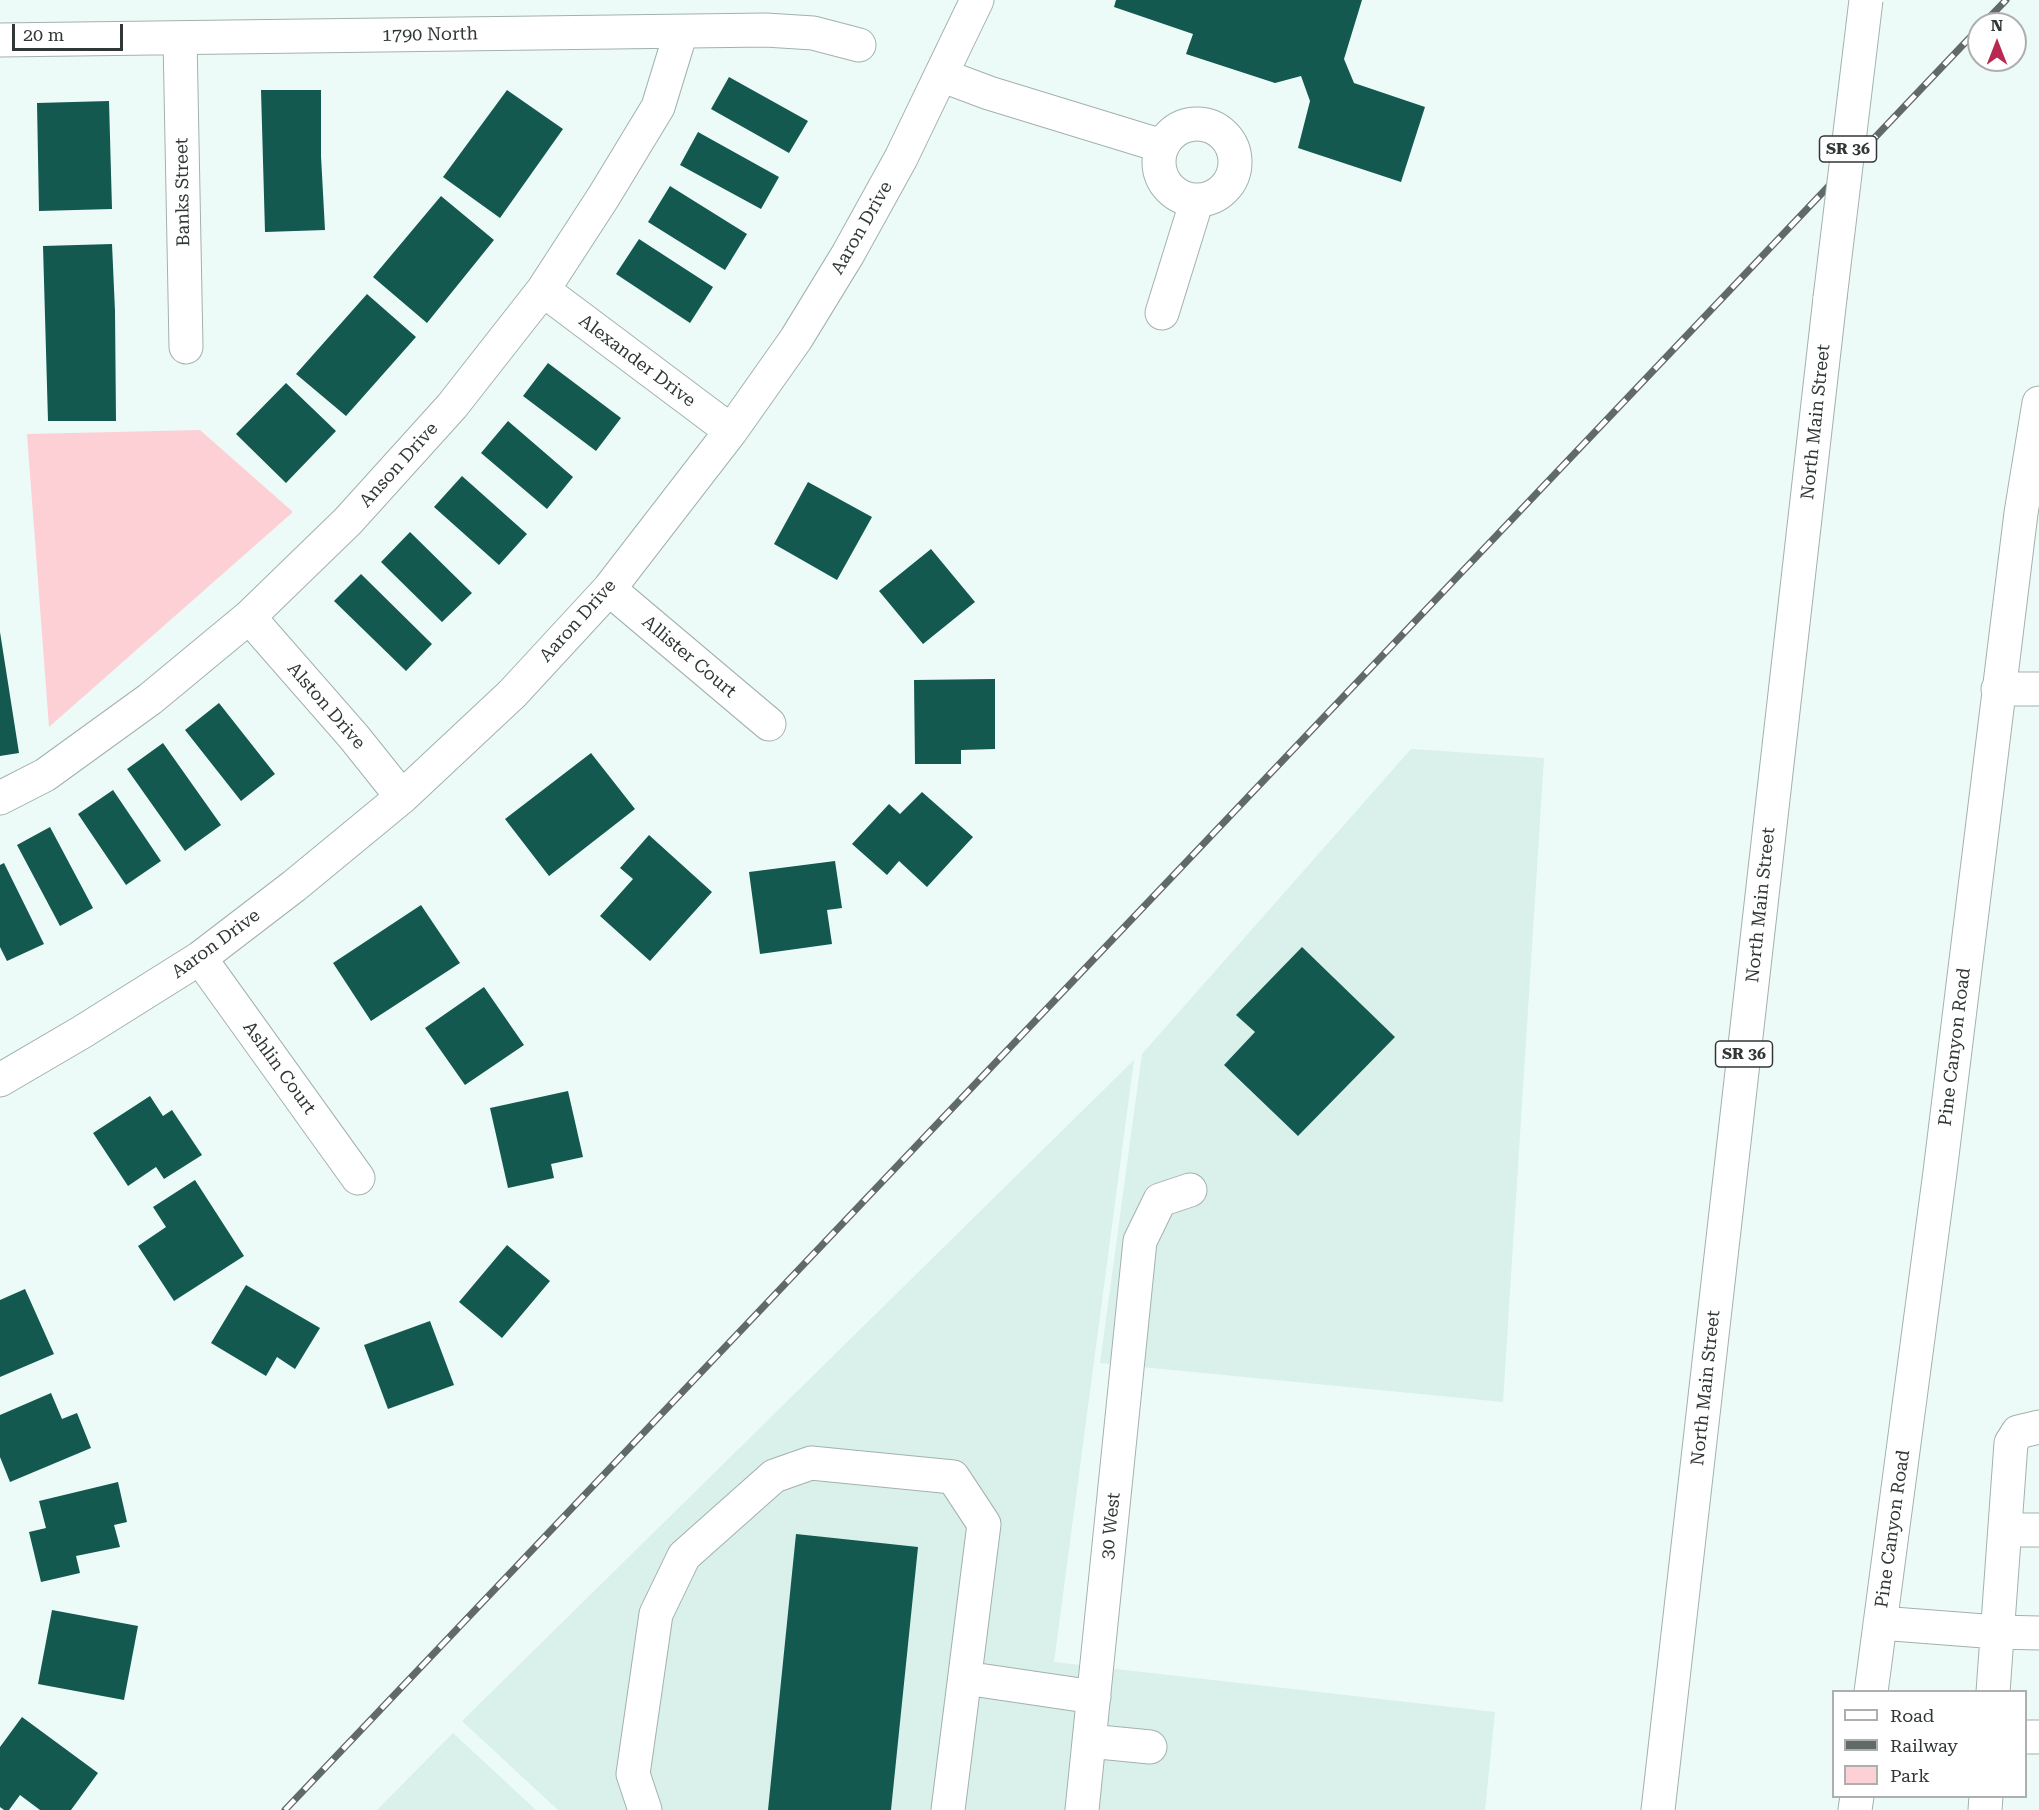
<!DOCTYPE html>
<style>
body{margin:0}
#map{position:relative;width:2039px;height:1810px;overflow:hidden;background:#ecfbf8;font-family:"Roboto Serif",serif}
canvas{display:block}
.legend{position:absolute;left:1832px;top:1690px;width:195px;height:108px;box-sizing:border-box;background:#fff;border:2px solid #adafaf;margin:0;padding:8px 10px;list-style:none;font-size:18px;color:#313736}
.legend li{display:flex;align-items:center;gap:12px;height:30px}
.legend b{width:30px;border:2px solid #adafaf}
.north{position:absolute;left:1967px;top:12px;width:60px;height:60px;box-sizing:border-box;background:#fff;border:2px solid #adafaf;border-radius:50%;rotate:0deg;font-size:16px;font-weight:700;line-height:24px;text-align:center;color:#313736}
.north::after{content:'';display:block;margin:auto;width:21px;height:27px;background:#b82850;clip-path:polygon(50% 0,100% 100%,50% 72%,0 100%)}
.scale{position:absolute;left:12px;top:24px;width:111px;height:27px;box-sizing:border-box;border:3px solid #313736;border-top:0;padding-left:8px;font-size:18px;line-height:21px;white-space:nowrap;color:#313736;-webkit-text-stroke:4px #fff;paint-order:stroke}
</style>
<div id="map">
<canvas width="2039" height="1810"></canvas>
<ul class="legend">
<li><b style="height:8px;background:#fff"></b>Road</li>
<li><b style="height:8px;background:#626a68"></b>Railway</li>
<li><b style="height:16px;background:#fdd0d5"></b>Park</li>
</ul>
<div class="north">N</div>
<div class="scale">20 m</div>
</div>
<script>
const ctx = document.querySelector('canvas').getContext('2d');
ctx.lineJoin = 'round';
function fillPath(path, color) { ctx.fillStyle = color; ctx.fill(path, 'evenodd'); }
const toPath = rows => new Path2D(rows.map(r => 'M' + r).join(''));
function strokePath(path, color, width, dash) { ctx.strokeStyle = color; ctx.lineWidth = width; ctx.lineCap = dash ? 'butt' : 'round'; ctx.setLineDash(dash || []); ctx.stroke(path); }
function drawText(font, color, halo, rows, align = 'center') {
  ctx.font = font + ' "Roboto Serif",serif'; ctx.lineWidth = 6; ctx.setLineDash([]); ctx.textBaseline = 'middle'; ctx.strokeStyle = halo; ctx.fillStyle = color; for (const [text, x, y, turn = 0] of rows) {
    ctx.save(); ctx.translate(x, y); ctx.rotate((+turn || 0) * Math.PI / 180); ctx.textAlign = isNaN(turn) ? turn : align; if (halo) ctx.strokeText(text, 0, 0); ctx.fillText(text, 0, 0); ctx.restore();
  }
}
fillPath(toPath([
 [1411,749,1544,758,1503,1402,1100,1363,1142,1054],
 [1134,1060,1054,1662,1495,1712,1485,1810,558,1810,462,1721],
 [453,1733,536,1810,377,1810]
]), '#d9f0eb');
fillPath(toPath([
 [200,430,293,512,49,727,27,434]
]), '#fdd0d5');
fillPath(toPath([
 [1116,0,1362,0,1344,59,1354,83,1425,107,1401,182,1298,148,1310,101,1301,76,1275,83,1186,54,1193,34,1114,7],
 [729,77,808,121,789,153,711,109],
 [261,90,321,90,321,156,325,230,265,232],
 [507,90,563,129,500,218,443,177],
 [109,101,112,209,39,211,37,103],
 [698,132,779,177,761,209,680,165],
 [670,186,747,234,725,270,648,222],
 [441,196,494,240,427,323,373,277],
 [639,239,713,287,690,323,616,274],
 [112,244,115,311,116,421,48,421,43,246],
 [367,294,416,337,346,416,296,374],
 [548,363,621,418,596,451,523,396],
 [286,383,336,431,286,483,236,434],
 [508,421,573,477,547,509,481,453],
 [462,476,527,534,499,565,434,507],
 [808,482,872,517,837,580,774,544],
 [410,532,472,593,442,622,381,562],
 [931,549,975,602,923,644,879,591],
 [361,574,432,644,406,671,334,601],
 [0,632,19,753,0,756],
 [995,679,995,749,961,750,961,764,915,764,914,680],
 [219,703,275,774,241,801,185,730],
 [163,743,221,825,185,851,127,769],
 [591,753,635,809,549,876,505,819],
 [113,790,161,861,126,885,78,814],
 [922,792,973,837,927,887,899,861,887,875,852,844,889,804,900,814],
 [50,827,93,908,60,926,17,845],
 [649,835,712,892,650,961,600,916,633,879,620,868],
 [835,861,842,908,827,910,832,944,760,954,749,872],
 [4,863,44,944,7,961,0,947,0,865],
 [421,905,460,963,371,1021,333,963],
 [1302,947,1395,1037,1298,1136,1224,1065,1255,1032,1236,1015],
 [484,987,524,1045,465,1085,425,1028],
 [568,1091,583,1157,551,1164,554,1178,508,1188,490,1108],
 [150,1096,163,1116,172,1110,202,1155,164,1179,156,1167,128,1186,93,1133],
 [195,1180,244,1256,174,1301,138,1246,166,1227,153,1207],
 [507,1245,550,1281,502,1338,459,1302],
 [246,1285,320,1328,295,1369,277,1357,266,1376,211,1343],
 [25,1289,54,1354,0,1377,0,1300],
 [430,1321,454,1385,388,1409,364,1345],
 [51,1393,62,1419,77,1413,91,1448,10,1482,0,1457,0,1415],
 [118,1482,127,1522,114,1525,120,1547,76,1556,80,1573,41,1582,29,1532,46,1528,39,1501],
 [796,1534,918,1547,891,1810,768,1810],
 [52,1610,138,1626,124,1700,38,1684],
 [22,1717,98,1773,71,1810,40,1810,20,1795,9,1810,4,1810,0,1807,0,1747]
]), '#13594f');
const minor = toPath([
 [180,38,186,347],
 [0,40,766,30,813,33,859,45],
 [941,75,989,93,1162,146],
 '1159 162a38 38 0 1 1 76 0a38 38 0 1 1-76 0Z',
 [543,290,731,431],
 [1162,313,1197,200],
 [609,589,769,724],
 [249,617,354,737,402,797],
 [1998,689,2039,689],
 [0,798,45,775,150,699,249,617,348,521,452,406,543,290,604,196,658,107,681,32],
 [200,958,358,1178],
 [0,1080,82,1032,200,958,294,886,402,797,512,694,609,589,731,431,796,339,848,254,901,158,977,0],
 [2005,1530,2039,1530],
 [1880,1623,1997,1632,2039,1633],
 [965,1678,1094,1697],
 [1871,1692,1940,1172,2021,513,2039,403],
 [1993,1692,2011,1443,2018,1432,2039,1427],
 [2026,1737,2039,1737],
 [1089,1741,1150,1747],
 [645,1810,633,1774,656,1614,684,1556,774,1476,811,1463,953,1477,984,1524,948,1810],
 [1082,1810,1140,1241,1160,1200,1190,1190],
 [1855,1810,1857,1796],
 [1985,1810,1986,1796]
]);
const highway = toPath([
 [1658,1810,1830,298]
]);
strokePath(minor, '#a3b1ae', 35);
strokePath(highway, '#a3b1ae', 35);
strokePath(minor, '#fff', 33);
strokePath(highway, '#fff', 33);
const rail = toPath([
 [1983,24,2006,0],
 [285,1810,1979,28]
]);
strokePath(rail, '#626a68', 7);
strokePath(rail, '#fff', 4.5, [14]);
const highwayBridge = toPath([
 [1830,298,1866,0]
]);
strokePath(highwayBridge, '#a3b1ae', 35, []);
strokePath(highwayBridge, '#fff', 33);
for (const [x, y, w] of [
 [1848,149,57],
 [1744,1054,57]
]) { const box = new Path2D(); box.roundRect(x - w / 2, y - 13, w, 26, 4.5); ctx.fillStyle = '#fff'; ctx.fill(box); strokePath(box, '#313736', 1.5); }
drawText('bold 16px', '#313736', null, [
 ["SR 36",1848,149],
 ["SR 36",1744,1054]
]);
drawText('18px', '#313736', '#fff', [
 ["1790 North",430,35,-1],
 ["Banks Street",183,192,-91],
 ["Aaron Drive",862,228,-60],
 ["Alexander Drive",637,361,37],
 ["North Main Street",1816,422,-84],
 ["Anson Drive",399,465,-48],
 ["Aaron Drive",578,621,-48],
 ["Allister Court",689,657,40],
 ["Alston Drive",326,706,49],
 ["North Main Street",1761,905,-84],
 ["Aaron Drive",216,944,-36],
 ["Pine Canyon Road",1955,1047,-83],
 ["Ashlin Court",279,1068,54],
 ["North Main Street",1706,1388,-84],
 ["30 West",1111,1526,-84],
 ["Pine Canyon Road",1893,1529,-82]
]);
</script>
